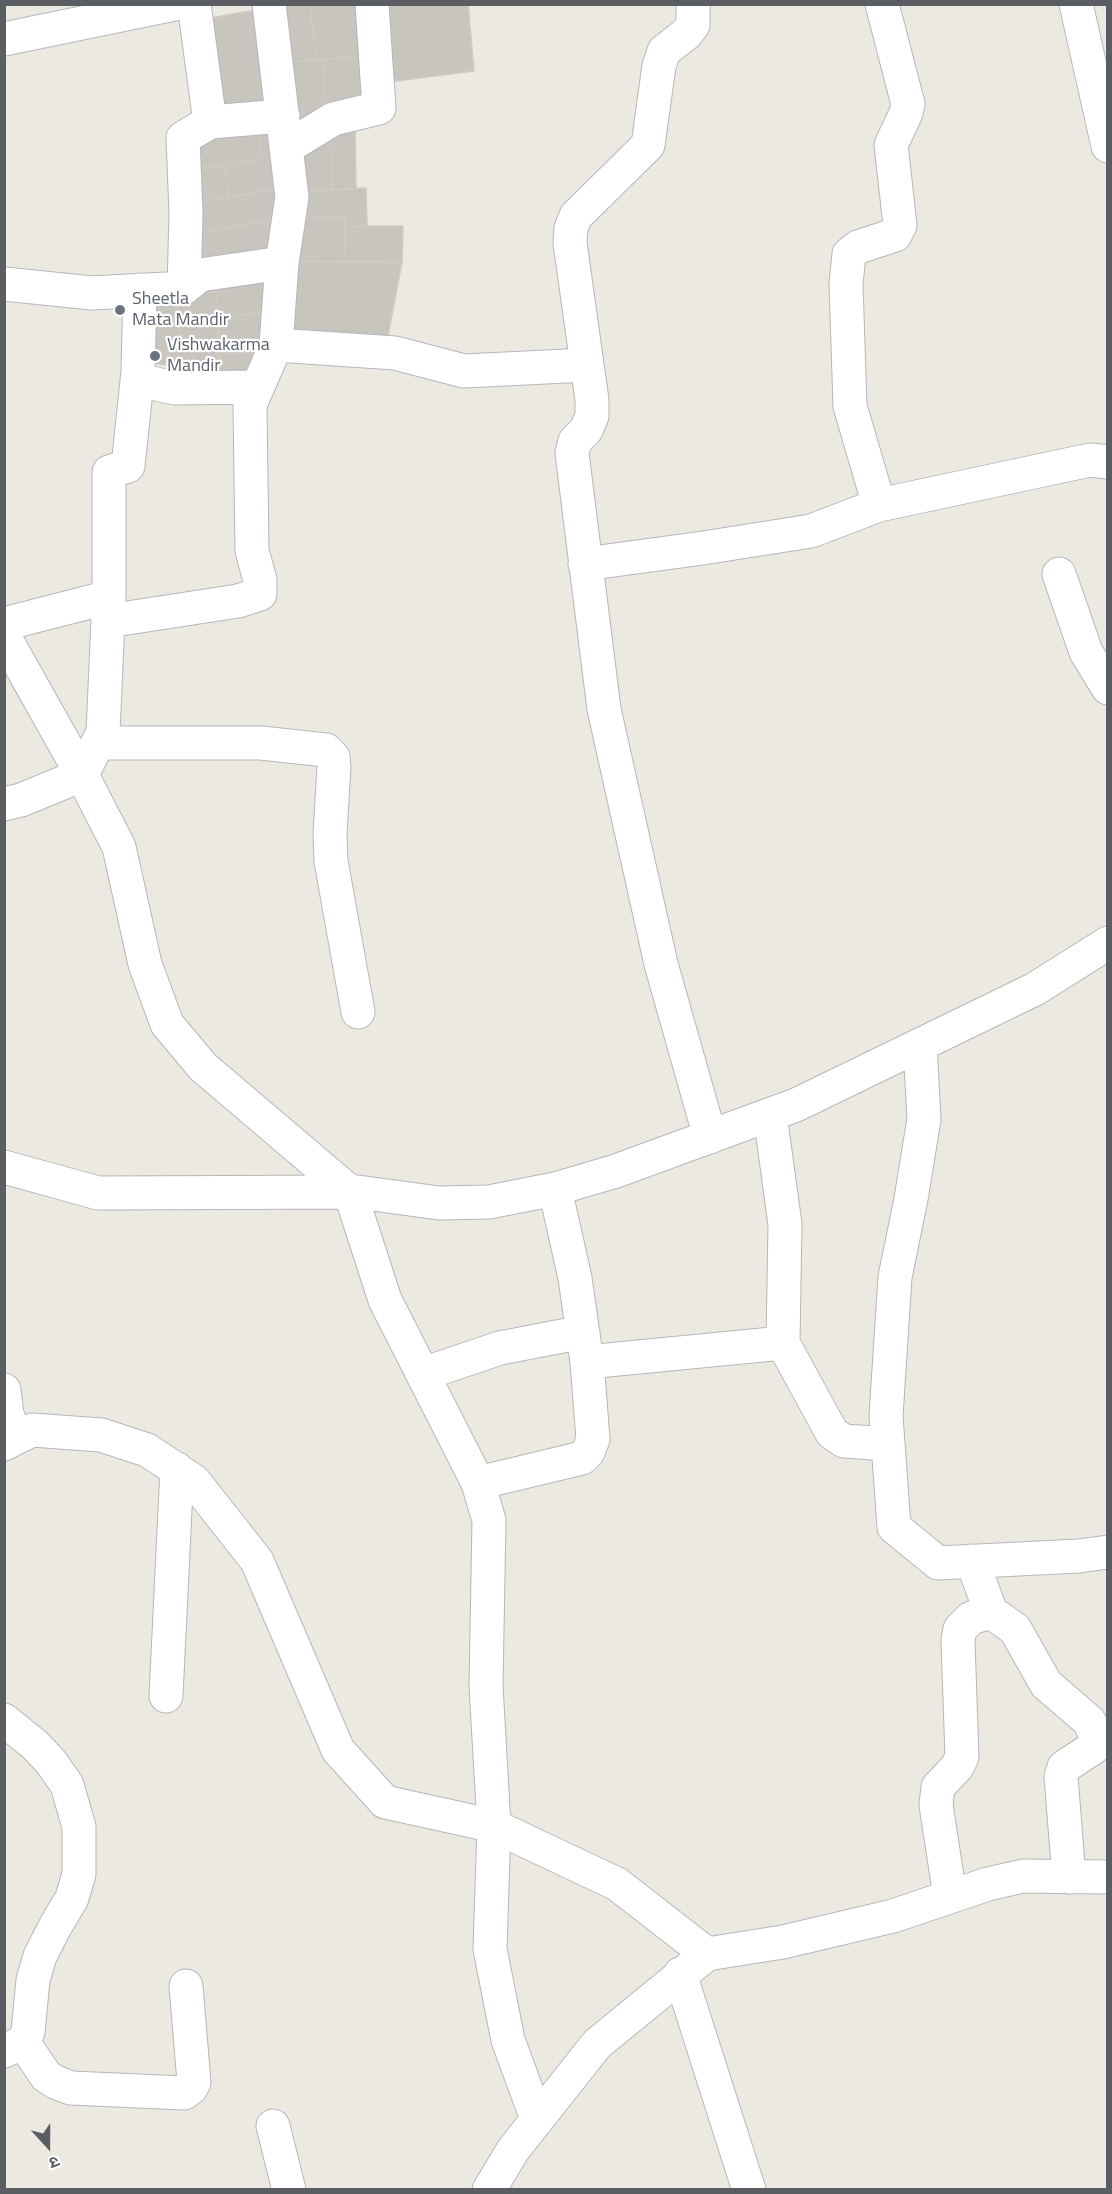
<!DOCTYPE html>
<meta charset="utf-8">
<style>
body{margin:0}
#map{position:relative;width:1112px;height:2194px;overflow:hidden;background:#ece9e1;font-family:"Titillium Web","Noto Sans Devanagari",sans-serif}
canvas{display:block}
.frame{position:absolute;inset:0;border:6px solid #5a5d61;pointer-events:none}
.north{position:absolute;left:18px;top:2116px;width:60px;height:60px;-webkit-text-stroke:4px #fff;paint-order:stroke;rotate:159deg;font-size:16px;font-weight:700;line-height:24px;text-align:center;color:#5a5d61}
.north::after{content:'';display:block;margin:auto;width:21px;height:27px;background:#5a5d61;clip-path:polygon(50% 0,100% 100%,50% 72%,0 100%)}
</style>
<div id="map">
<canvas width="1112" height="2194"></canvas>
<div class="frame"></div>
<div class="north">उ</div>
</div>
<script>
const ctx = document.querySelector('canvas').getContext('2d');
ctx.lineJoin = 'round';
function fillPath(path, color) { ctx.fillStyle = color; ctx.fill(path, 'evenodd'); }
const toPath = rows => new Path2D(rows.map(r => 'M' + r).join(''));
function strokePath(path, color, width, dash) { ctx.strokeStyle = color; ctx.lineWidth = width; ctx.lineCap = dash ? 'butt' : 'round'; ctx.setLineDash(dash || []); ctx.stroke(path); }
function drawText(font, color, halo, rows, align = 'center') {
  ctx.font = font + ' "Titillium Web",sans-serif'; ctx.lineWidth = 4.5; ctx.setLineDash([]); ctx.textBaseline = 'middle'; ctx.strokeStyle = halo; ctx.fillStyle = color; for (const [text, x, y, turn = 0] of rows) {
    ctx.save(); ctx.translate(x, y); ctx.rotate((+turn || 0) * Math.PI / 180); ctx.textAlign = isNaN(turn) ? turn : align; if (halo) ctx.strokeText(text, 0, 0); ctx.fillText(text, 0, 0); ctx.restore();
  }
}
const building = toPath([
 [281,4,310,4,316,60,281,62,281,4],
 [310,4,369,4,371,55,316,60,310,4],
 [375,4,468,4,474,71,380,83,375,4],
 [262,9,275,107,217,115,204,19,262,9],
 [371,55,376,106,327,119,323,60,371,55],
 [323,60,327,119,294,138,281,62,323,60],
 [278,121,283,188,228,197,225,165,262,159,259,123,278,121],
 [259,123,262,159,194,170,202,134,259,123],
 [355,127,356,189,332,190,330,130,355,127],
 [330,130,332,190,301,191,304,146,330,130],
 [225,165,228,197,194,203,194,170,225,165],
 [283,188,286,217,193,234,194,203,283,188],
 [366,188,367,226,345,227,345,218,300,218,301,191,366,188],
 [286,217,268,258,195,270,193,234,286,217],
 [300,218,345,218,344,262,289,261,300,218],
 [367,226,403,226,402,262,344,262,345,227,367,226],
 [289,261,402,262,387,341,286,338,289,261],
 [275,269,274,313,218,316,217,292,204,293,203,278,275,269],
 [217,292,218,351,181,351,177,294,217,292],
 [177,294,181,351,141,349,144,296,177,294],
 [274,313,241,384,221,383,218,316,274,313],
 [141,349,168,350,168,365,141,362,141,349],
 [168,350,194,351,196,385,170,384,168,350],
 [194,351,218,351,221,383,196,385,194,351]
]);
fillPath(building, '#c8c4be');
strokePath(building, '#d0cbc0', 1.5);
const minor = toPath([
 [269,4,292,197,282,263,276,345],
 [693,4,693,25,686,34,664,51,659,66,648,145,576,216,571,228,570,243,592,400,592,416,586,430,575,441,572,453,604,709,661,964,710,1137],
 [1076,4,1108,146],
 [210,122,283,116],
 [286,148,333,119,379,108,372,4],
 [4,284,92,293,184,288,200,275,282,263],
 [184,288,186,213,183,138,210,122,194,4],
 [137,380,175,388,257,387],
 [879,505,1090,460,1108,462],
 [585,564,703,548,811,531,879,505,850,406,846,284,849,254,858,247,895,235,900,225,891,145,906,113,908,104,882,4],
 [1059,574,1086,652,1108,688],
 [108,621,238,601,260,594,260,580,252,551,250,405,276,345,395,353,464,371,587,365],
 [4,624,109,597],
 [4,636,82,775,119,847,145,964,167,1024,203,1067,350,1192,385,1300,478,1483,489,1520,486,1686,494,1826,490,1949,508,2040,537,2119],
 [98,743,261,743,326,750,333,757,334,767,330,833,331,861,358,1012],
 [4,804,21,800,82,775,103,732,109,597,109,472,128,466,138,372,140,290],
 [920,1045,924,1119,911,1199,895,1277,886,1416,894,1527,938,1563,1079,1556,1108,1552],
 [4,1167,98,1193,358,1192,439,1203,489,1202,555,1189,616,1171,796,1105,1035,989,1108,943],
 [783,1343,832,1433,844,1441,888,1444],
 [587,1362,783,1343,785,1224,770,1115],
 [423,1374,500,1348,583,1332],
 [4,1390,7,1414,16,1438],
 [4,1444,32,1430,101,1435,147,1450,194,1481,257,1561,338,1750,385,1802,494,1826,617,1884,707,1954],
 [478,1483,582,1458,588,1452,593,1439,587,1362,575,1278,555,1189],
 [972,1561,991,1612,1015,1629,1046,1684,1089,1721,1096,1736,1093,1748,1064,1767,1061,1777,1069,1877],
 [166,1696,177,1469],
 [4,1720,35,1745,51,1762,67,1785,79,1827,79,1874,72,1898,56,1925,40,1956,33,1980,28,2032,23,2042,4,2051],
 [950,1896,936,1805,938,1787,957,1767,962,1757,958,1641,960,1629,971,1618,991,1612],
 [680,1974,749,2190],
 [23,2042,46,2076,55,2082,71,2088,184,2093,191,2088,194,2082,186,1986],
 [273,2126,289,2190],
 [489,2190,513,2150,597,2044,707,1954,783,1942,893,1916,988,1884,1023,1876,1108,1877]
]);
const secondary = toPath([
 [4,39,174,4]
]);
strokePath(minor, '#b4b7bb', 35);
strokePath(secondary, '#b5b8bd', 35);
strokePath(minor, '#fff', 33);
strokePath(secondary, '#fff', 33);
for (const [x, y, r, color] of [
 [120,310,6,"#6b7280"],
 [155,356,6,"#6b7280"]
]) { const dot = new Path2D(); dot.arc(x, y, r, 0, 2 * Math.PI); ctx.fillStyle = color; ctx.fill(dot); strokePath(dot, '#fff', 2); }
drawText('18px', '#5b616d', '#fff', [
 ["Sheetla",132,300],
 ["Mata Mandir",132,321],
 ["Vishwakarma",167,346],
 ["Mandir",167,367]
], 'left');
</script>
